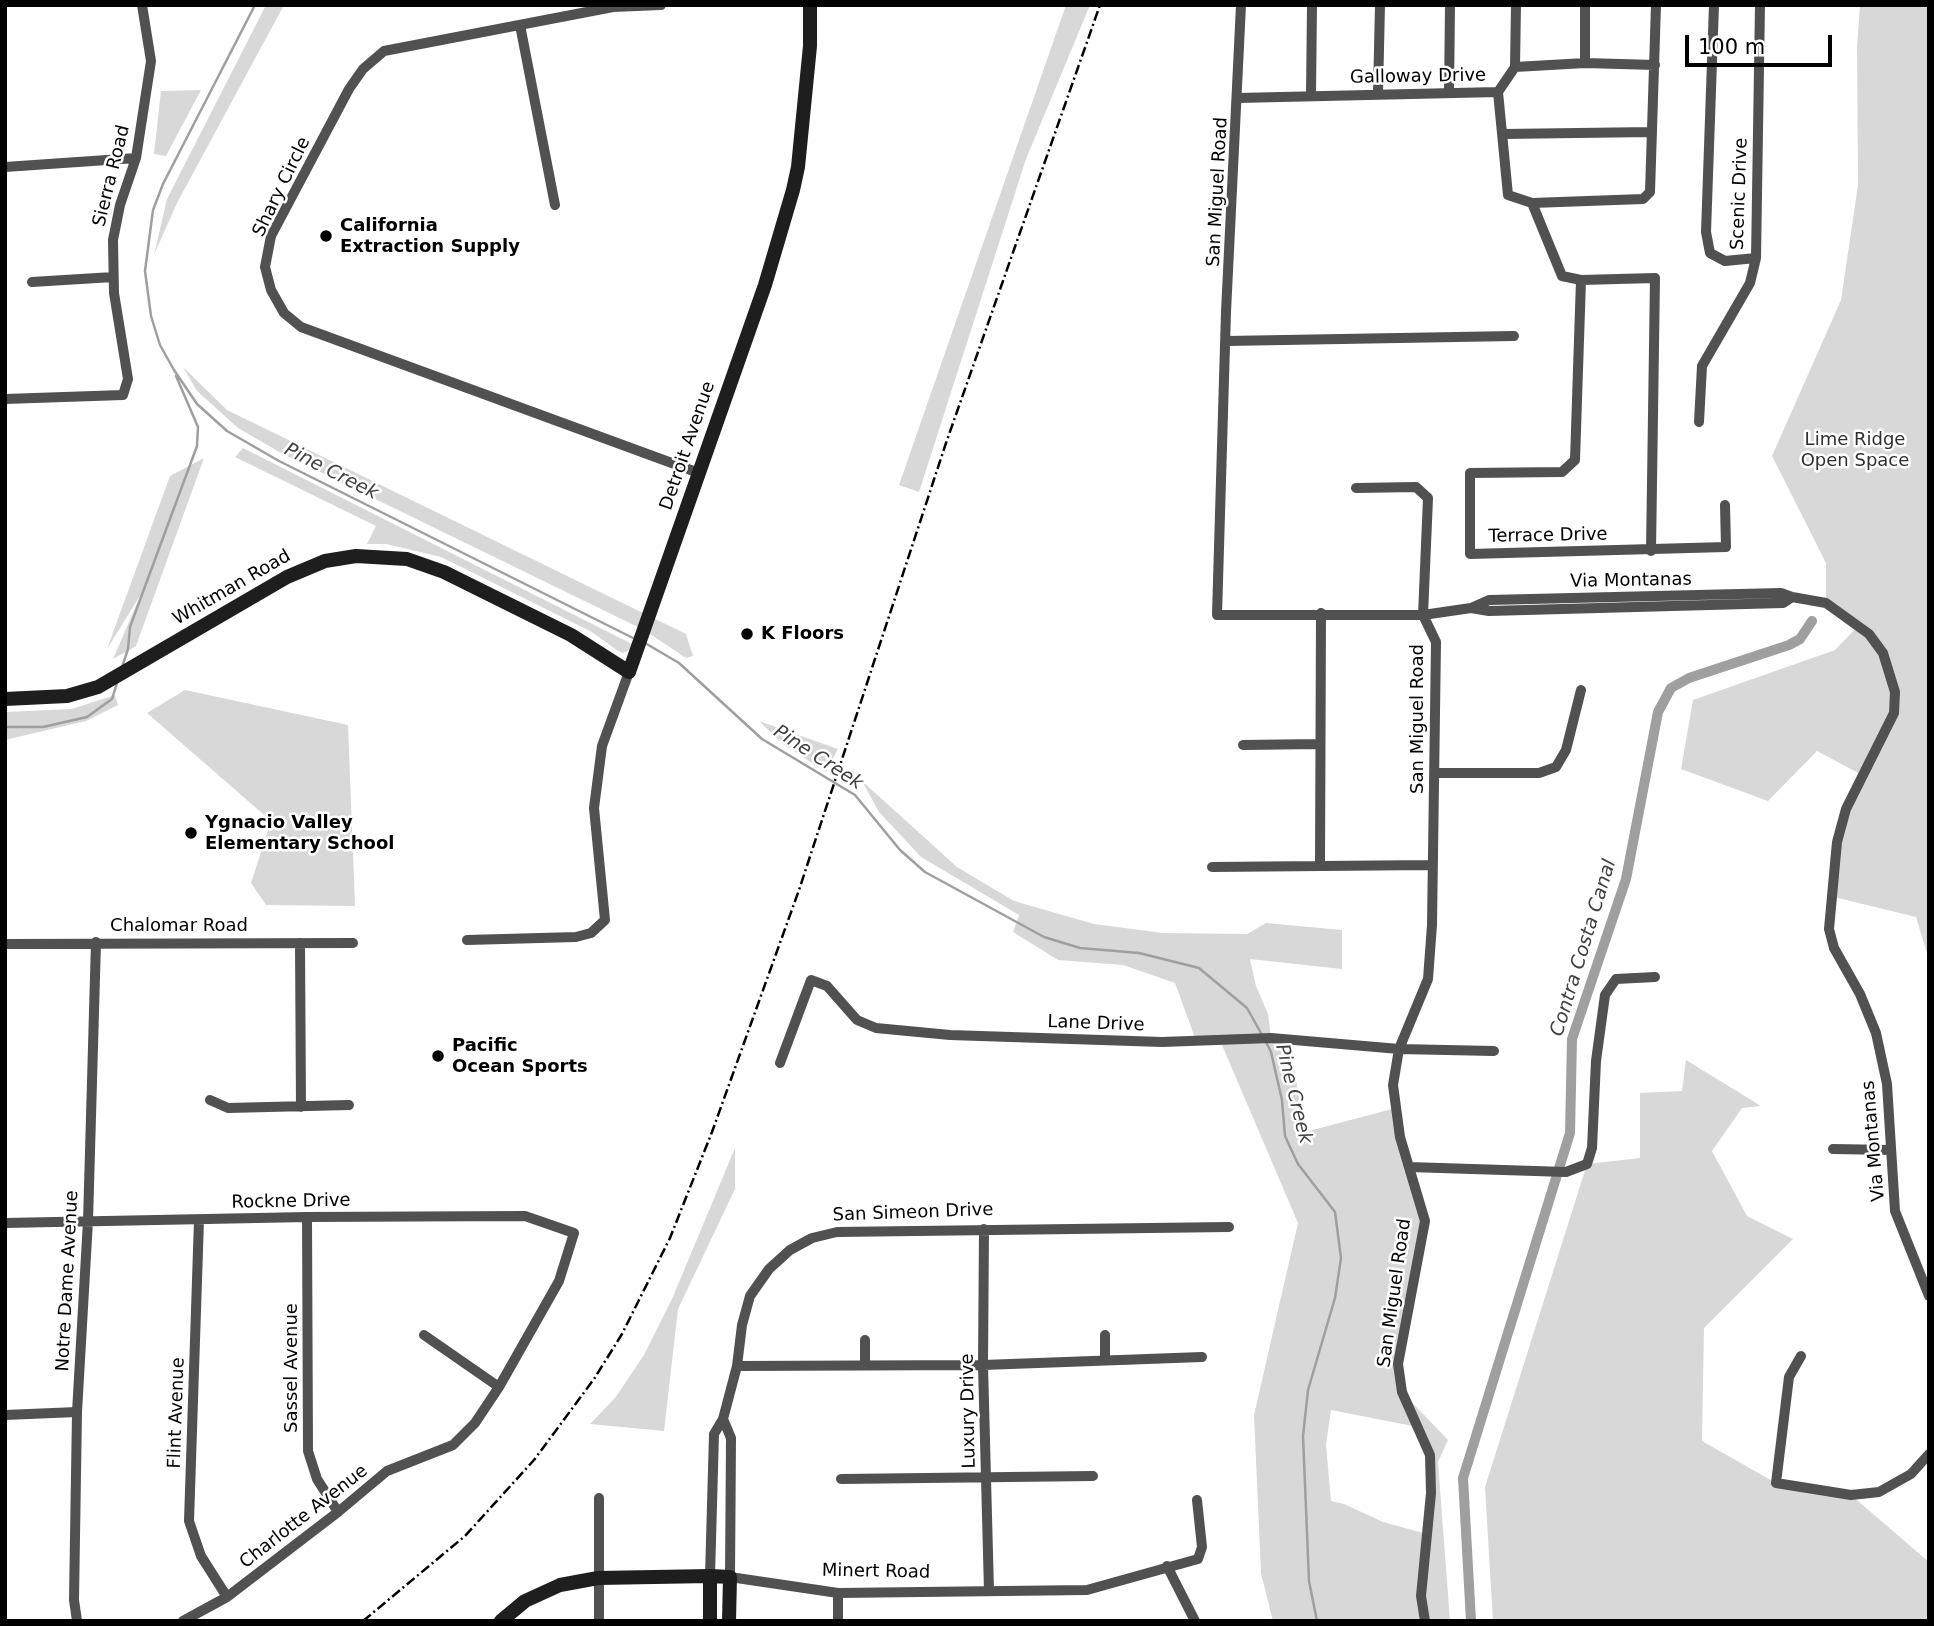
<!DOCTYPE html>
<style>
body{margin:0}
#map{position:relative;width:1934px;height:1626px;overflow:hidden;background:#fff;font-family:"DejaVu Sans",sans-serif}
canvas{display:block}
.frame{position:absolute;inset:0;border:7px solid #000;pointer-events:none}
.scale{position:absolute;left:1685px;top:35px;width:147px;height:32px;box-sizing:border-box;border:4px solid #000;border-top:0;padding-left:9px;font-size:21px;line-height:24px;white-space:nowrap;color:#000;-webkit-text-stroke:5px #fff;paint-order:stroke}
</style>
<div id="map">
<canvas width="1934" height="1626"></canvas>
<div class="frame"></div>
<div class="scale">100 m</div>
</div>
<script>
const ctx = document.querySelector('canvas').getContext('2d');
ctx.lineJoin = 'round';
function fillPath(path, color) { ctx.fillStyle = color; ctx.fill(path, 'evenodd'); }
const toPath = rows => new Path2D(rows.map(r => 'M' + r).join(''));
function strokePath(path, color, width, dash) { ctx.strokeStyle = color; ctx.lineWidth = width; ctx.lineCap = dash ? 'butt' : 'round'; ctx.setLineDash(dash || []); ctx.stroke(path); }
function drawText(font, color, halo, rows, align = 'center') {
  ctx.font = font + ' "DejaVu Sans",sans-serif'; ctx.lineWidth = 5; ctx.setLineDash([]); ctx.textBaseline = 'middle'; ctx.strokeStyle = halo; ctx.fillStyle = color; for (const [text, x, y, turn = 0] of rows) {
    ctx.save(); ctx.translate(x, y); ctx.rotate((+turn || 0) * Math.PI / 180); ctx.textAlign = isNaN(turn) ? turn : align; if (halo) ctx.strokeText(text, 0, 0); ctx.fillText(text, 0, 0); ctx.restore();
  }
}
fillPath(toPath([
 [266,5,284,5,177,203,154,255,167,199],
 [1066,5,1090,5,1026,159,919,492,899,485],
 [1860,5,1929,5,1929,960,1916,917,1830,896,1837,842,1862,775,1817,751,1768,801,1681,769,1693,700,1835,650,1858,626,1826,603,1826,563,1772,456,1841,300,1858,185,1857,47],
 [201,90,166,156,154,154,161,91],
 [183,367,227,410,686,634,693,656,686,658,644,630,281,453,238,428,197,391],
 [243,448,632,644,631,649,623,653,618,651,592,632,441,557,386,544,367,544,376,526,235,457],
 [204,458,136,646,113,659,141,594,107,649,170,476],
 [185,690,348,725,355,906,266,905,251,883,271,821,147,713],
 [115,695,118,705,86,721,5,740,5,712,72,709],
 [759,721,838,749,826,772,783,744],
 [862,781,957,867,1014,901,1094,924,1163,933,1247,934,1266,923,1342,930,1342,969,1250,959,1256,986,1268,1014,1271,1037,1289,1039,1305,1132,1396,1108,1425,1221,1398,1364,1402,1392,1448,1440,1438,1462,1450,1621,1273,1621,1261,1573,1254,1415,1298,1223,1219,1038,1195,1038,1175,983,1123,965,1058,960,1013,932,1019,915,921,857,879,812],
 [1331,1410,1418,1427,1430,1455,1427,1534,1383,1522,1344,1504,1331,1501,1326,1445],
 [1686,1060,1761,1106,1742,1108,1712,1151,1747,1216,1793,1239,1704,1328,1702,1441,1776,1483,1851,1495,1929,1562,1929,1621,1493,1621,1485,1487,1587,1164,1640,1158,1640,1093,1682,1091],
 [735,1148,735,1189,678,1309,664,1431,590,1424,615,1398,644,1355,672,1299]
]), '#d8d8d8');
strokePath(toPath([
 [255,5,163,184,153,210,145,271,151,316,160,345,174,370,197,404,227,431,279,461,635,639],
 [645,643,679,663,762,739,855,795,900,850,925,872,1044,937,1080,948,1139,953,1199,968,1247,1008,1262,1035],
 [122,667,128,649,130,627,197,446,198,427,176,376],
 [5,727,43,727,87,717,112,699,117,683],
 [1265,1040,1271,1052,1282,1100,1285,1136,1298,1164,1335,1212,1341,1258,1335,1298,1308,1390,1303,1436,1309,1581,1317,1621]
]), '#9f9f9f', 2.5);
strokePath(toPath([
 [1471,1621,1463,1478,1570,1133,1572,1039,1626,879,1658,712,1671,688,1689,678,1789,645,1800,639,1812,621]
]), '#9f9f9f', 10);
strokePath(toPath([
 [661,5,613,7,384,51,363,69,349,89,271,236,265,267,271,290,284,313,301,327,699,473],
 [1241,5,1226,312,1217,615,1423,615,1471,608,1489,600,1781,593,1792,597,1783,603,1489,611,1471,608],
 [1714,5,1706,232,1710,253,1725,261,1756,258],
 [520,25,555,205],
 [1585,63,1585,5],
 [1515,67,1516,5],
 [1498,92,1515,67,1585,63,1655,65],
 [1378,93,1380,5],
 [1449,93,1450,5],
 [1311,95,1312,5],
 [1238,98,1498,92,1508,195,1532,203,1643,199,1650,192,1656,5],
 [1503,134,1652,132],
 [5,167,136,158],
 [1532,203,1562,276,1581,280,1575,460,1562,472,1470,473,1470,554,1726,547,1725,505],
 [1581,280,1655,278,1651,551],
 [32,282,113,277],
 [1226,341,1514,336],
 [5,399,123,395,128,379,114,293,113,240,120,205,136,158,151,61,142,5],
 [1699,422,1702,366,1750,283,1756,258,1760,5],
 [1356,488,1416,487,1428,498,1423,615,1436,642,1432,925,1428,979,1399,1049,1393,1085,1400,1137,1425,1221,1398,1364,1402,1392,1430,1455,1431,1493,1421,1596,1425,1621],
 [1792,597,1826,603,1869,634,1883,653,1895,692,1894,713,1846,809,1837,842,1829,929,1834,948,1860,994,1876,1033,1887,1084,1895,1211,1929,1296],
 [1243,745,1319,744],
 [1435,773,1539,773,1556,767,1566,750,1581,690],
 [1320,865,1321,613],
 [1212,867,1432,865],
 [467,940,576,937,591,933,605,920,594,808,602,746,629,672],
 [300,943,301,1107],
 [5,944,353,943],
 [780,1063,811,980,827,986,857,1020,876,1028,950,1035,1162,1042,1271,1038,1399,1049,1494,1051],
 [210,1100,228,1108,349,1105],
 [1833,1149,1891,1150],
 [1409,1167,1566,1172,1587,1164,1592,1148,1596,1061,1605,995,1616,979,1655,977],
 [307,1217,308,1451,317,1479,338,1512],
 [199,1220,189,1521,201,1556,227,1597],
 [5,1223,307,1217,525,1216,574,1233,559,1281,499,1387,475,1423,453,1445,387,1471,338,1512,227,1597,183,1621],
 [984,1229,983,1365,989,1591],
 [424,1335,499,1387],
 [1105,1335,1105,1360],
 [1801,1356,1789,1377,1776,1483,1851,1495,1879,1492,1911,1474,1929,1454],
 [865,1365,865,1340],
 [737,1366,983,1365,1202,1357],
 [5,1415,77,1412],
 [723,1419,731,1438,730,1577,838,1593,1087,1590,1198,1559,1202,1547,1197,1500],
 [841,1479,1093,1476],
 [599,1498,599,1621],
 [1167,1566,1195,1621],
 [710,1576,714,1434,723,1419,737,1366,742,1325,750,1296,769,1269,790,1250,812,1238,837,1232,1229,1227],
 [77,1621,74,1600,77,1412,88,1221,96,942],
 [838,1621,838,1593]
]), '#515151', 10);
strokePath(toPath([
 [5,699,67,696,98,687,287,577,325,561,356,556,407,559,444,572,571,635,629,672,765,285,793,190,798,167,810,46,810,5],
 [501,1621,525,1601,560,1585,598,1578,710,1576,730,1577,729,1621],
 [710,1621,710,1576]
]), '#1e1e1e', 14);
strokePath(toPath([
 [363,1621,465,1536,534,1460,594,1379,622,1334,670,1238,712,1132,799,890,946,443,1100,5]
]), '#000', 2.5, [10, 3.5, 2, 3.5]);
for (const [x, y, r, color] of [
 [326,236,7,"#000"],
 [747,634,7,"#000"],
 [191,833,7,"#000"],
 [438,1056,7,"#000"]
]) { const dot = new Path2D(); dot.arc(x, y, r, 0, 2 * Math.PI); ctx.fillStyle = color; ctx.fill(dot); strokePath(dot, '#fff', 2.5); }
drawText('18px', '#000', '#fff', [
 ["Galloway Drive",1418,77,-1],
 ["Sierra Road",112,176,-76],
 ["Shary Circle",282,187,-64],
 ["San Miguel Road",1218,192,-87],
 ["Scenic Drive",1740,194,-88],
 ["Detroit Avenue",688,446,-71],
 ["Terrace Drive",1548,536,-1],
 ["Via Montanas",1631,581,-1],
 ["Whitman Road",232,588,-30],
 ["San Miguel Road",1418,719,-90],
 ["Chalomar Road",179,926],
 ["Lane Drive",1096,1024,2],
 ["Via Montanas",1874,1141,-95],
 ["Rockne Drive",291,1202,-1],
 ["San Simeon Drive",913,1213,-2],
 ["Notre Dame Avenue",68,1281,-87],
 ["San Miguel Road",1395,1293,-82],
 ["Sassel Avenue",292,1368,-90],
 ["Luxury Drive",969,1411,-91],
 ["Flint Avenue",177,1413,-88],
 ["Charlotte Avenue",304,1517,-38],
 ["Minert Road",876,1572,1]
]);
drawText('bold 18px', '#000', '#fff', [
 ["California",340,226],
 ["Extraction Supply",340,247],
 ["K Floors",761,634],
 ["Ygnacio Valley",205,823],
 ["Elementary School",205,844],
 ["Pacific",452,1046],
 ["Ocean Sports",452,1067]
], 'left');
drawText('18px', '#2f2f2f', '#fff', [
 ["Lime Ridge",1855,440],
 ["Open Space",1855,461]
]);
drawText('italic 19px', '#404040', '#fff', [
 ["Pine Creek",331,472,27],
 ["Pine Creek",818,758,33],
 ["Contra Costa Canal",1584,948,-73],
 ["Pine Creek",1293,1094,76]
]);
</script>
